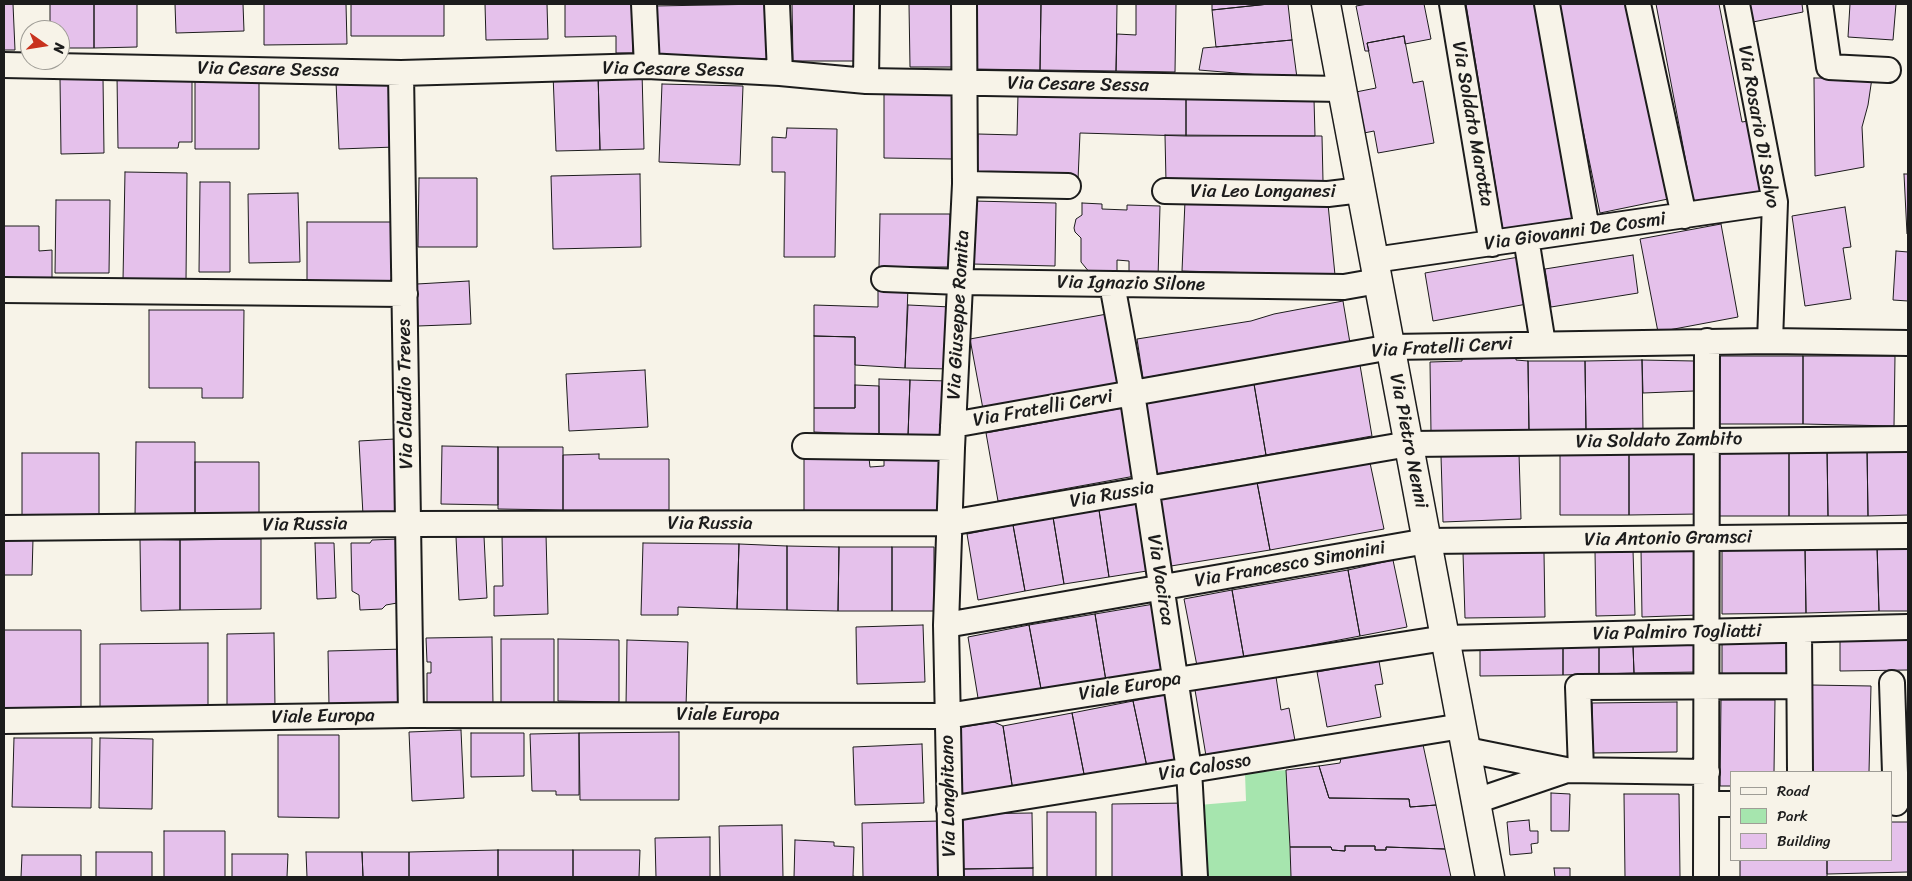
<!DOCTYPE html>
<style>
body{margin:0}
#map{position:relative;width:1912px;height:881px;overflow:hidden;background:#f7f3e8;font-family:Sriracha,sans-serif}
canvas{display:block}
.frame{position:absolute;inset:0;border:5px solid #1c1c1c;pointer-events:none}
.legend{position:absolute;left:1730px;top:771px;width:162px;height:90px;box-sizing:border-box;background:#f7f3e8;border:1px solid #9f9d96;margin:0;padding:6px 9px;list-style:none;font-size:15px;color:#1c1c1c}
.legend li{display:flex;align-items:center;gap:10px;height:25px}
.legend b{width:25px;border:1px solid #9f9d96}
.north{position:absolute;left:20px;top:20px;width:50px;height:50px;box-sizing:border-box;background:#f7f3e8;border:1px solid #9f9d96;border-radius:50%;rotate:103deg;font-size:14px;font-weight:700;line-height:20px;text-align:center;color:#1c1c1c}
.north::after{content:'';display:block;margin:auto;width:18px;height:22px;background:#c8321e;clip-path:polygon(50% 0,100% 100%,50% 72%,0 100%)}
</style>
<div id="map">
<canvas width="1912" height="881"></canvas>
<div class="frame"></div>
<ul class="legend">
<li><b style="height:6px;background:#f7f3e8"></b>Road</li>
<li><b style="height:14px;background:#a6e5ae"></b>Park</li>
<li><b style="height:14px;background:#e5c1eb"></b>Building</li>
</ul>
<div class="north">N</div>
</div>
<script>
const ctx = document.querySelector('canvas').getContext('2d');
ctx.lineJoin = 'round';
function fillPath(path, color) { ctx.fillStyle = color; ctx.fill(path, 'evenodd'); }
const toPath = rows => new Path2D(rows.map(r => 'M' + r).join(''));
function strokePath(path, color, width, dash) { ctx.strokeStyle = color; ctx.lineWidth = width; ctx.lineCap = dash ? 'butt' : 'round'; ctx.setLineDash(dash || []); ctx.stroke(path); }
function drawText(font, color, halo, rows, align = 'center') {
  ctx.font = font + ' Sriracha,sans-serif'; ctx.lineWidth = 4; ctx.setLineDash([]); ctx.textBaseline = 'middle'; ctx.strokeStyle = halo; ctx.fillStyle = color; for (const [text, x, y, turn = 0] of rows) {
    ctx.save(); ctx.translate(x, y); ctx.rotate((+turn || 0) * Math.PI / 180); ctx.textAlign = isNaN(turn) ? turn : align; if (halo) ctx.strokeText(text, 0, 0); ctx.fillText(text, 0, 0); ctx.restore();
  }
}
fillPath(toPath([
 [1286,770,1291,877,1202,877,1199,805,1246,801,1245,773]
]), '#a6e5ae');
const building = toPath([
 [4,4,13,4,15,50,4,50,4,4],
 [50,4,94,4,94,48,60,48,60,30,50,30,50,4],
 [94,4,137,4,137,47,94,48,94,4],
 [175,4,243,4,244,31,176,33,175,4],
 [264,4,346,4,347,44,264,45,264,4],
 [351,4,444,4,444,36,351,36,351,4],
 [485,4,547,4,548,39,486,40,485,4],
 [565,4,632,4,633,53,616,53,616,36,565,37,565,4],
 [767,4,768,59,654,60,654,6,767,4],
 [792,4,859,4,858,61,793,61,792,4],
 [909,4,953,4,954,67,910,67,909,4],
 [974,4,1041,4,1040,70,973,69,974,4],
 [1041,4,1117,4,1116,71,1040,70,1041,4],
 [1136,4,1176,4,1175,72,1116,71,1117,34,1136,35,1136,4],
 [1212,4,1269,4,1212,10,1212,4],
 [1269,4,1288,4,1292,40,1216,47,1212,10,1269,4],
 [1368,4,1424,4,1431,39,1405,44,1404,36,1367,43,1369,51,1365,51,1356,6,1368,4],
 [1466,4,1537,4,1573,220,1503,231,1466,4],
 [1557,4,1628,4,1668,199,1600,213,1557,4],
 [1656,4,1719,4,1742,122,1748,121,1761,191,1694,204,1656,4],
 [1745,4,1802,4,1803,12,1748,23,1745,4],
 [1850,4,1896,4,1893,40,1848,37,1850,4],
 [1404,36,1413,83,1423,81,1434,143,1378,153,1374,131,1364,133,1356,92,1376,88,1367,43,1404,36],
 [1292,40,1297,78,1199,70,1203,48,1292,40],
 [642,72,644,149,600,150,598,73,642,72],
 [598,73,600,150,556,151,553,74,598,73],
 [117,75,192,79,192,142,179,142,178,148,118,148,117,75],
 [195,76,259,76,259,149,195,149,195,76],
 [60,78,103,78,104,153,61,154,60,78],
 [1814,78,1872,78,1868,105,1862,127,1864,167,1815,176,1814,78],
 [392,79,395,147,339,149,336,82,392,79],
 [662,84,743,86,740,165,659,162,662,84],
 [884,94,954,94,953,159,884,158,884,94],
 [1018,94,1186,99,1186,136,1080,133,1078,180,977,177,978,134,1017,135,1018,94],
 [1186,99,1314,99,1315,136,1186,136,1186,99],
 [787,128,837,129,835,257,784,257,785,172,772,172,772,137,786,138,787,128],
 [1165,135,1322,136,1323,181,1166,182,1165,135],
 [125,172,187,173,186,281,123,280,125,172],
 [640,174,641,247,553,249,551,176,640,174],
 [1904,174,1908,174,1908,234,1907,234,1904,174],
 [419,178,477,178,477,247,418,247,419,178],
 [200,182,230,182,230,272,199,272,200,182],
 [298,193,300,262,249,263,248,194,298,193],
 [56,200,110,200,109,273,55,273,56,200],
 [973,201,1056,203,1055,266,972,264,973,201],
 [1185,201,1328,204,1335,275,1182,271,1185,201],
 [1082,203,1102,204,1102,209,1127,210,1127,205,1160,206,1158,278,1133,275,1129,272,1129,261,1117,260,1117,273,1090,273,1081,262,1081,238,1075,232,1074,228,1076,219,1082,215,1082,203],
 [1845,207,1851,247,1843,248,1851,299,1805,306,1792,216,1845,207],
 [880,214,950,214,949,267,879,267,880,214],
 [307,222,395,222,395,282,307,282,307,222],
 [1721,224,1738,317,1658,332,1640,239,1721,224],
 [4,226,39,226,39,251,52,250,52,278,4,279,4,226],
 [1896,251,1908,252,1908,301,1893,300,1896,251],
 [1633,255,1638,293,1551,307,1545,269,1633,255],
 [1519,257,1527,304,1433,321,1425,273,1519,257],
 [469,281,471,324,418,326,417,284,469,281],
 [878,287,908,287,905,368,855,365,855,337,814,336,814,305,878,307,878,287],
 [1343,301,1350,343,1143,378,1137,339,1251,321,1274,314,1343,301],
 [908,305,951,307,950,369,905,368,908,305],
 [149,310,244,310,243,398,202,398,202,388,149,388,149,310],
 [1107,314,1120,384,983,409,970,339,1107,314],
 [814,336,855,337,855,408,814,408,814,336],
 [1516,354,1516,360,1528,361,1529,432,1431,433,1430,362,1462,361,1462,355,1516,354],
 [1718,356,1803,356,1803,424,1718,424,1718,356],
 [1803,356,1895,356,1894,426,1803,424,1803,356],
 [1642,360,1643,431,1586,432,1585,361,1642,360],
 [1642,360,1694,361,1694,391,1643,393,1642,360],
 [1528,361,1585,361,1586,432,1529,432,1528,361],
 [1360,365,1372,436,1266,455,1254,384,1360,365],
 [645,370,648,427,569,431,566,374,645,370],
 [879,379,910,380,908,436,879,435,879,379],
 [910,380,948,381,947,436,908,436,910,380],
 [1254,384,1266,455,1155,474,1142,403,1254,384],
 [855,385,879,386,879,435,814,432,814,408,855,408,855,385],
 [1123,408,1135,476,998,501,986,433,1123,408],
 [395,439,399,513,363,515,359,441,395,439],
 [136,442,195,442,195,517,135,517,136,442],
 [442,446,498,447,498,505,441,504,442,446],
 [498,447,563,447,563,510,498,509,498,447],
 [1908,447,1908,515,1868,516,1867,448,1908,447],
 [1719,448,1789,448,1789,516,1719,516,1719,448],
 [1789,448,1827,448,1828,516,1789,516,1789,448],
 [1827,448,1867,448,1868,516,1828,516,1827,448],
 [22,453,99,453,99,516,22,517,22,453],
 [1519,453,1521,519,1443,522,1441,456,1519,453],
 [1629,453,1629,515,1560,515,1560,454,1629,453],
 [1629,453,1699,453,1699,514,1629,515,1629,453],
 [599,454,599,459,669,459,669,510,563,510,563,455,599,454],
 [804,458,869,458,870,467,884,466,884,459,940,459,940,519,804,520,804,458],
 [1369,458,1384,529,1270,550,1256,477,1369,458],
 [195,462,259,462,259,517,195,517,195,462],
 [1256,477,1270,550,1171,566,1159,495,1256,477],
 [1143,503,1153,570,1109,577,1099,510,1143,503],
 [1099,510,1109,577,1064,584,1053,517,1099,510],
 [1053,517,1064,584,1025,591,1013,525,1053,517],
 [1013,525,1025,591,978,600,967,534,1013,525],
 [546,534,548,614,494,616,494,586,503,586,502,535,546,534],
 [484,536,487,598,459,600,456,537,484,536],
 [4,538,33,539,32,575,4,575,4,538],
 [140,539,180,540,180,610,141,611,140,539],
 [261,539,261,609,180,610,180,540,261,539],
 [399,539,400,590,397,603,386,605,382,609,360,610,359,595,352,591,351,543,370,543,372,540,399,539],
 [315,543,334,543,336,598,317,599,315,543],
 [643,543,739,544,737,609,678,607,678,615,641,615,643,543],
 [739,544,787,546,787,610,737,609,739,544],
 [1908,545,1908,611,1879,611,1877,546,1908,545],
 [787,546,839,547,838,611,787,610,787,546],
 [1877,546,1879,611,1806,613,1805,547,1877,546],
 [839,547,892,547,892,611,838,611,839,547],
 [892,547,934,547,934,611,892,611,892,547],
 [1805,547,1806,613,1722,614,1722,548,1805,547],
 [1697,548,1699,615,1642,617,1641,549,1697,548],
 [1633,550,1635,615,1596,616,1595,551,1633,550],
 [1544,552,1545,617,1465,618,1463,553,1544,552],
 [1393,560,1407,627,1360,636,1348,570,1393,560],
 [1348,570,1360,636,1244,658,1232,590,1348,570],
 [1232,590,1244,658,1197,666,1184,599,1232,590],
 [1160,603,1170,670,1106,681,1095,614,1160,603],
 [1095,614,1106,681,1042,694,1029,625,1095,614],
 [923,625,925,682,857,684,856,627,923,625],
 [1029,625,1042,694,979,704,968,637,1029,625],
 [4,630,81,630,81,711,4,710,4,630],
 [274,633,275,708,227,708,227,634,274,633],
 [1908,636,1908,670,1840,671,1840,637,1908,636],
 [492,637,493,705,427,706,427,673,431,673,431,662,427,662,426,638,492,637],
 [501,639,554,639,554,706,501,706,501,639],
 [558,639,619,640,619,702,558,701,558,639],
 [627,640,688,642,686,706,626,705,627,640],
 [1722,640,1788,640,1788,675,1722,675,1722,640],
 [208,643,208,707,100,708,100,644,208,643],
 [1696,645,1697,672,1634,673,1633,646,1696,645],
 [1633,646,1634,673,1599,674,1599,647,1633,646],
 [1563,647,1563,675,1480,676,1480,648,1563,647],
 [1563,647,1599,647,1599,674,1563,675,1563,647],
 [405,649,406,704,329,706,328,651,405,649],
 [1379,661,1383,684,1375,685,1381,717,1327,727,1317,672,1379,661],
 [1275,670,1281,710,1289,708,1296,746,1207,762,1194,684,1275,670],
 [1811,685,1871,686,1869,772,1809,772,1811,685],
 [1169,694,1181,759,1147,767,1133,701,1169,694],
 [1721,700,1775,700,1774,772,1731,772,1731,786,1720,786,1721,700],
 [1133,701,1147,767,1085,779,1072,713,1133,701],
 [1677,702,1677,752,1593,753,1592,703,1677,702],
 [1072,713,1085,779,1013,791,1003,726,1072,713],
 [994,722,1003,726,1013,791,961,800,957,728,994,722],
 [461,730,464,798,412,801,409,732,461,730],
 [679,732,679,800,580,800,579,733,679,732],
 [471,733,524,733,524,776,471,777,471,733],
 [579,733,579,795,556,795,556,791,532,791,530,734,579,733],
 [278,735,339,735,339,818,278,817,278,735],
 [14,738,92,738,91,808,12,807,14,738],
 [100,738,153,739,152,809,99,808,100,738],
 [1422,740,1436,805,1410,807,1409,799,1329,798,1319,766,1340,763,1341,758,1422,740],
 [922,744,924,803,855,805,853,747,922,744],
 [1319,766,1329,798,1409,799,1410,807,1436,805,1445,849,1386,847,1386,850,1375,850,1375,846,1345,846,1345,851,1332,850,1331,847,1290,847,1286,770,1319,766],
 [1551,793,1570,794,1569,831,1551,831,1551,793],
 [1624,794,1679,794,1680,877,1625,877,1624,794],
 [1189,803,1190,877,1112,877,1112,804,1189,803],
 [1047,812,1096,812,1096,877,1047,877,1047,812],
 [1032,813,1033,868,963,869,962,814,1032,813],
 [1529,820,1530,831,1538,831,1538,843,1531,844,1532,853,1510,855,1507,822,1529,820],
 [940,821,942,877,863,877,862,823,940,821],
 [1891,822,1908,822,1908,872,1827,874,1827,860,1891,860,1891,822],
 [782,825,783,877,720,877,719,826,782,825],
 [164,831,225,831,225,877,164,877,164,831],
 [710,837,710,877,656,877,655,838,710,837],
 [795,840,834,842,834,846,854,847,853,876,857,877,794,877,795,840],
 [1345,846,1375,846,1375,850,1386,850,1386,847,1445,849,1451,877,1291,877,1290,847,1331,847,1332,850,1345,851,1345,846],
 [498,850,573,850,573,877,498,877,498,850],
 [498,850,498,877,409,877,409,852,498,850],
 [573,850,640,850,639,877,573,877,573,850],
 [96,852,152,852,152,877,96,877,96,852],
 [306,852,362,852,363,877,307,877,306,852],
 [362,852,409,852,409,877,363,877,362,852],
 [232,854,288,854,287,877,295,877,232,877,232,854],
 [22,855,81,855,81,877,21,877,22,855],
 [1740,860,1827,860,1827,877,1740,877,1740,860],
 [1033,868,1033,877,963,877,963,869,1033,868],
 [1554,868,1570,868,1570,877,1555,877,1554,868]
]);
fillPath(building, '#e5c1eb');
strokePath(building, '#1c1c1c', 1);
const minor = toPath([
 [644,4,647,66],
 [777,4,780,73],
 [1452,4,1492,244],
 [1547,4,1587,229],
 [1638,4,1684,216],
 [1737,4,1775,202,1770,341],
 [1820,4,1829,67,1888,70],
 [4,65,401,73,647,66,780,73,866,81,1342,89],
 [401,73,411,715],
 [866,81,867,4],
 [965,184,1068,186],
 [1165,191,1328,194,1361,190],
 [1526,238,1543,344],
 [1374,260,1775,202],
 [884,279,961,282,1344,287,1378,281],
 [1112,284,1132,393,1189,770,1195,877],
 [4,290,405,294],
 [953,425,1391,347,1770,341,1908,343],
 [805,446,952,448],
 [4,528,408,524,949,523,1409,444,1908,439],
 [946,625,1427,541,1908,536],
 [1799,630,1800,772],
 [1892,683,1896,803],
 [4,721,411,715,947,716,1445,638,1908,627],
 [1467,750,1566,770,1707,772],
 [1581,770,1578,687,1799,686],
 [1476,801,1564,771],
 [1707,804,1731,804],
 [949,809,1462,726],
 [951,877,946,625,952,448,965,184,964,4],
 [1706,877,1707,341]
]);
const secondary = toPath([
 [1326,4,1490,877]
]);
strokePath(minor, '#1c1c1c', 28);
strokePath(secondary, '#1c1c1c', 31);
strokePath(minor, '#f7f3e8', 24);
strokePath(secondary, '#f7f3e8', 28);
drawText('19px', '#1c1c1c', '#f7f3e8', [
 ["Via Cesare Sessa",268,70,1],
 ["Via Cesare Sessa",673,70,1],
 ["Via Cesare Sessa",1078,85,1],
 ["Via Soldato Marotta",1472,124,80],
 ["Via Rosario Di Salvo",1758,127,80],
 ["Via Leo Longanesi",1263,192],
 ["Via Giovanni De Cosmi",1575,232,-8],
 ["Via Ignazio Silone",1131,284,1],
 ["Via Giuseppe Romita",959,315,-87],
 ["Via Fratelli Cervi",1442,348,-3],
 ["Via Claudio Treves",406,394,-91],
 ["Via Fratelli Cervi",1043,409,-10],
 ["Via Pietro Nenni",1408,441,79],
 ["Via Soldato Zambito",1659,441,-1],
 ["Via Russia",1112,495,-10],
 ["Via Russia",710,524],
 ["Via Russia",305,525,-1],
 ["Via Antonio Gramsci",1668,539,-1],
 ["Via Francesco Simonini",1290,565,-10],
 ["Via Vacirca",1160,580,81],
 ["Via Palmiro Togliatti",1677,633,-1],
 ["Viale Europa",1130,687,-9],
 ["Viale Europa",728,715],
 ["Viale Europa",323,717,-1],
 ["Via Calosso",1205,768,-9],
 ["Via Longhitano",949,796,-91]
]);
</script>
